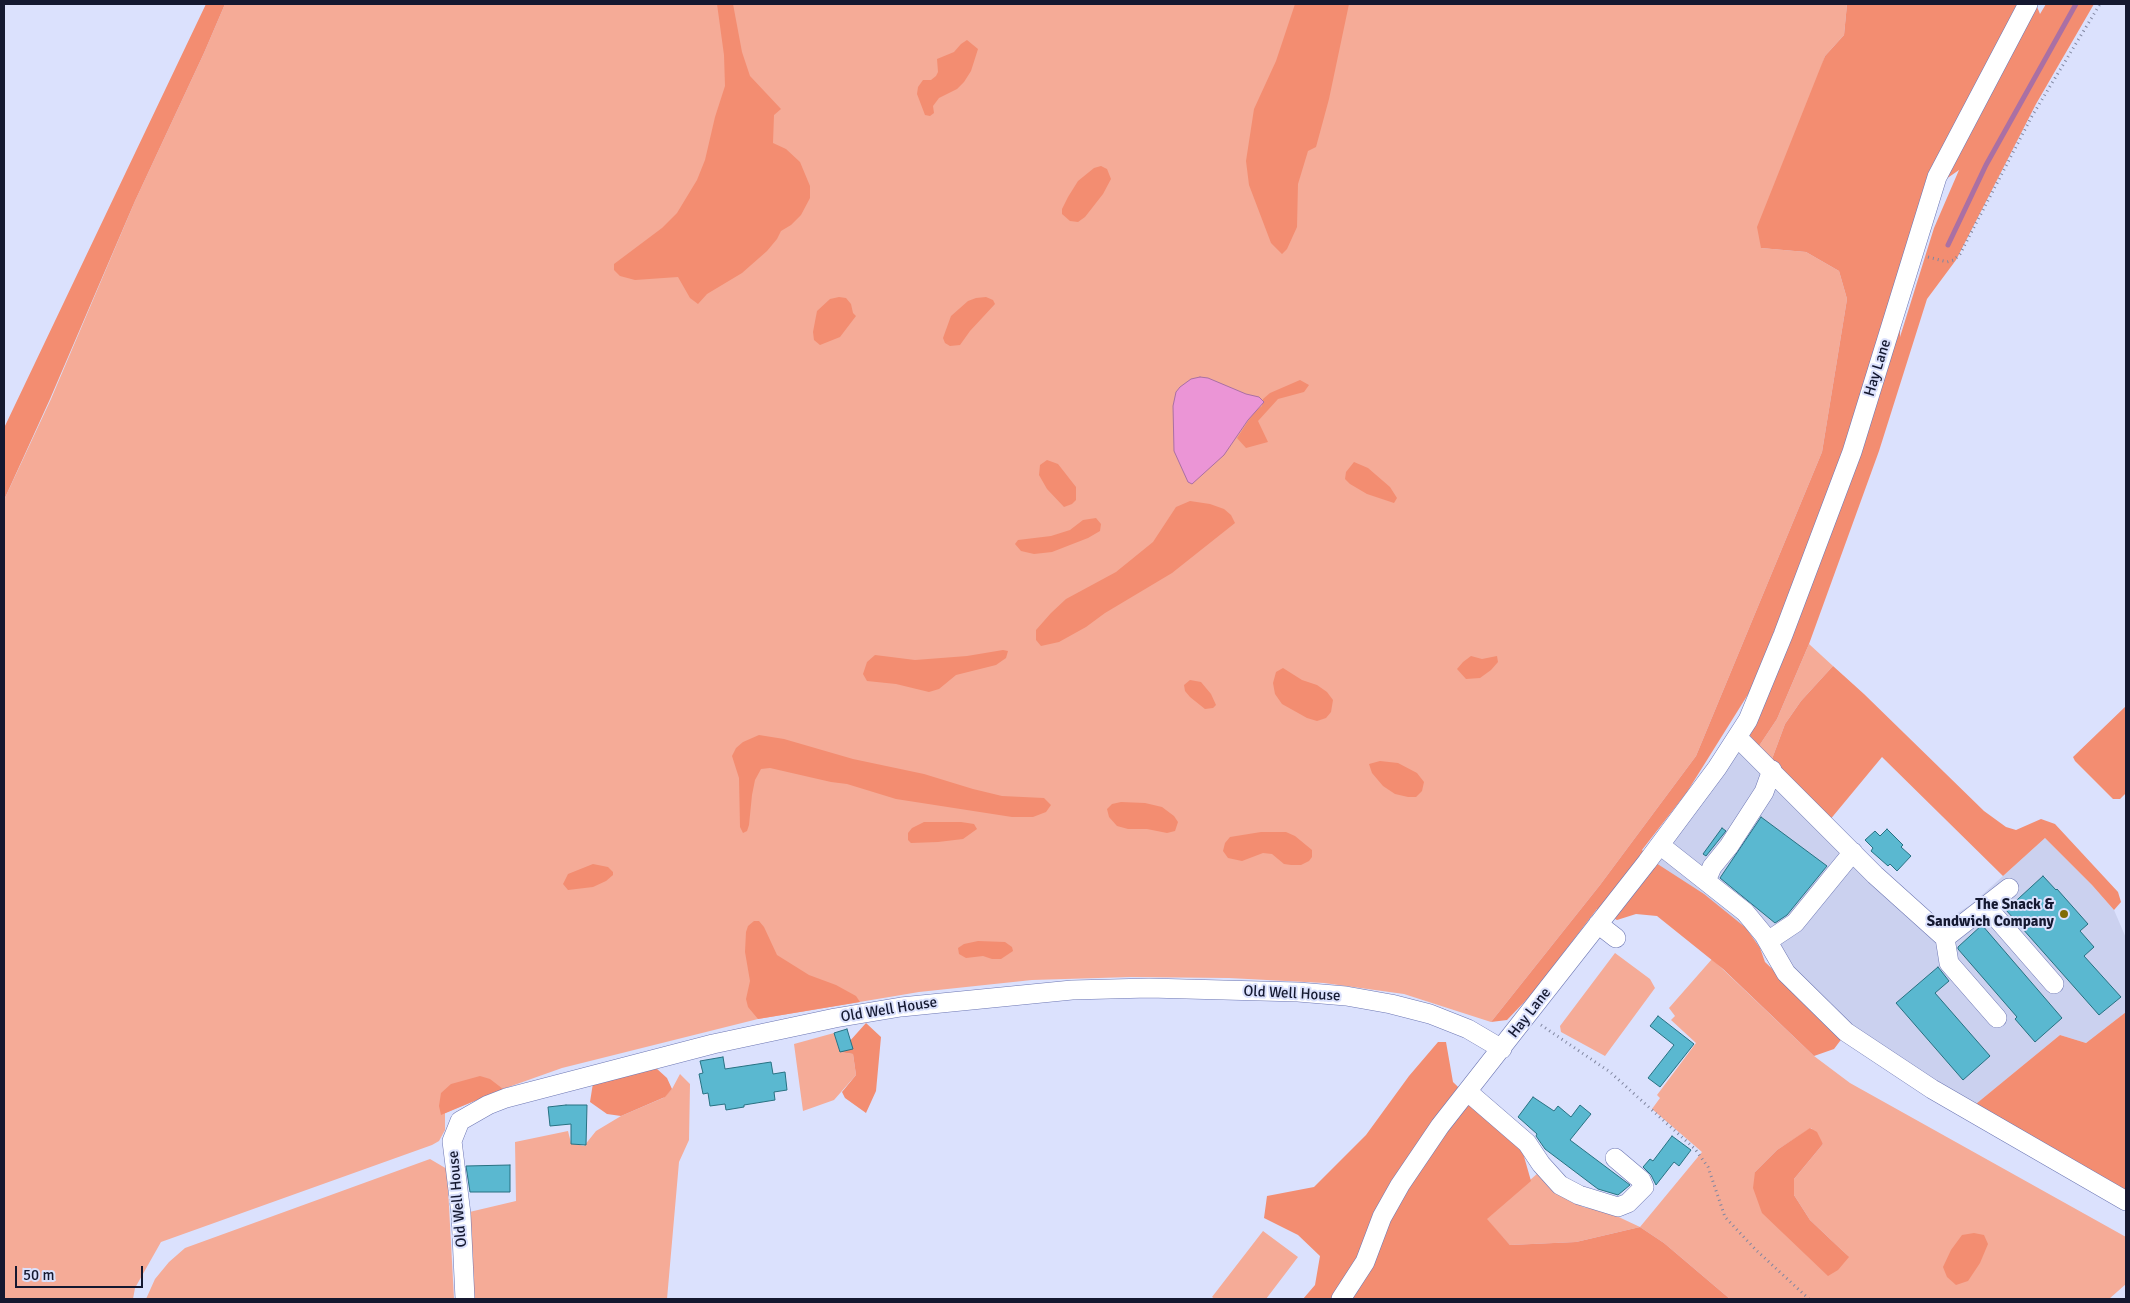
<!DOCTYPE html>
<style>
body{margin:0}
#map{position:relative;width:2130px;height:1303px;overflow:hidden;background:#dbe1fd;font-family:Signika,sans-serif}
canvas{display:block}
.frame{position:absolute;inset:0;border:5px solid #141830;pointer-events:none}
.scale{position:absolute;left:15px;top:1266px;width:128px;height:22px;box-sizing:border-box;border:2px solid #141830;border-top:0;padding-left:6px;font-size:15px;line-height:18px;white-space:nowrap;color:#141830;-webkit-text-stroke:4px #dbe1fd;paint-order:stroke}
</style>
<div id="map">
<canvas width="2130" height="1303"></canvas>
<div class="frame"></div>
<div class="scale">50 m</div>
</div>
<script>
const ctx = document.querySelector('canvas').getContext('2d');
ctx.lineJoin = 'round';
function fillPath(path, color) { ctx.fillStyle = color; ctx.fill(path, 'evenodd'); }
const toPath = rows => new Path2D(rows.map(r => 'M' + r).join(''));
function strokePath(path, color, width, dash) { ctx.strokeStyle = color; ctx.lineWidth = width; ctx.lineCap = dash ? 'butt' : 'round'; ctx.setLineDash(dash || []); ctx.stroke(path); }
function drawText(font, color, halo, rows, align = 'center') {
  ctx.font = font + ' Signika,sans-serif'; ctx.lineWidth = 4; ctx.setLineDash([]); ctx.textBaseline = 'middle'; ctx.strokeStyle = halo; ctx.fillStyle = color; for (const [text, x, y, turn = 0] of rows) {
    ctx.save(); ctx.translate(x, y); ctx.rotate((+turn || 0) * Math.PI / 180); ctx.textAlign = isNaN(turn) ? turn : align; if (halo) ctx.strokeText(text, 0, 0); ctx.fillText(text, 0, 0); ctx.restore();
  }
}
fillPath(toPath([
 [1749,735,1848,841,1937,920,1946,920,1972,904,2045,838,2092,885,2114,910,2126,938,2126,1012,2086,1043,2060,1035,1971,1108,1896,1060,1844,1019,1727,920,1656,863]
]), '#cbd1ef');
fillPath(toPath([
 [225,4,1847,4,1844,35,1825,56,1761,248,1806,252,1839,271,1847,299,1822,452,1696,756,1600,885,1491,1022,1404,994,1324,983,1229,978,1131,977,1032,980,919,992,758,1019,562,1068,503,1089,445,1113,445,1130,439,1141,432,1145,161,1242,135,1288,133,1299,4,1299,4,500,51,399,135,201,204,53],
 [1809,644,1833,666,1801,701,1785,724,1772,759,1759,746,1777,719],
 [1615,953,1650,979,1655,988,1605,1056,1561,1032,1560,1026],
 [1712,959,1814,1056,1850,1083,2126,1237,2126,1284,2109,1299,1730,1299,1664,1243,1640,1227,1576,1242,1510,1245,1486,1219,1538,1173,1554,1188,1583,1207,1608,1212,1640,1227,1702,1152,1652,1109,1660,1098,1657,1095,1696,1043,1671,1020,1675,1016,1669,1008],
 [1811,1128,1823,1144,1794,1179,1794,1195,1810,1220,1849,1257,1755,1172,1777,1150],
 [834,1033,840,1052,853,1054,856,1075,834,1100,803,1111,794,1044],
 [680,1074,690,1084,689,1140,679,1162,667,1299,471,1299,461,1214,516,1201,515,1142,568,1131,571,1143,584,1146,596,1131,621,1116,663,1098,672,1089],
 [430,1159,447,1169,454,1299,146,1299,155,1279,169,1262,185,1248],
 [1263,1231,1298,1257,1266,1299,1215,1299,1212,1297]
]), '#f5ab97');
fillPath(toPath([
 [206,4,225,4,204,53,135,201,50,399,4,500,4,428],
 [717,4,733,4,742,52,750,76,781,109,774,115,773,143,786,149,800,162,810,186,810,198,801,215,791,225,781,231,777,239,767,251,742,273,707,294,698,304,690,298,678,277,635,280,620,276,614,270,614,264,662,228,677,213,697,180,705,160,715,117,725,86,724,55],
 [1295,4,1349,4,1329,99,1316,147,1308,151,1298,184,1297,227,1287,249,1282,254,1271,243,1249,185,1246,161,1254,109,1276,61],
 [1847,4,2036,4,2040,14,2046,4,2094,4,2036,104,1956,260,1927,299,1879,451,1809,644,1777,719,1759,746,1749,735,1752,688,1687,792,1642,850,1656,863,1704,894,1746,928,1760,948,1765,962,1843,1037,1834,1049,1814,1056,1723,969,1657,916,1636,914,1617,920,1597,909,1532,994,1507,1020,1491,1022,1600,885,1696,756,1822,452,1847,299,1839,271,1806,252,1761,248,1757,227,1825,56,1844,35],
 [1959,170,1934,228,1900,337,1901,277,1926,193],
 [967,40,978,49,971,71,964,82,957,89,939,98,933,106,934,113,930,116,925,115,917,94,918,87,923,80,931,80,936,76,938,72,937,59,954,52,961,44],
 [1101,166,1107,169,1111,179,1103,194,1085,217,1078,222,1070,221,1062,214,1062,209,1068,197,1078,181,1094,168],
 [839,297,846,298,851,304,853,313,856,316,840,337,820,345,814,340,813,332,817,311,830,299],
 [976,298,986,297,993,300,995,304,970,331,960,345,950,346,945,343,943,338,951,316,968,301],
 [1300,380,1309,385,1304,392,1278,399,1258,421,1268,442,1246,448,1237,438,1254,412,1262,406,1263,399,1270,393],
 [1047,460,1058,464,1076,487,1076,500,1072,504,1064,507,1047,489,1039,475,1040,465],
 [1354,462,1368,468,1390,487,1397,498,1394,503,1367,494,1350,484,1345,479,1346,472],
 [1190,501,1210,504,1224,509,1231,515,1235,523,1172,573,1105,613,1086,627,1059,642,1041,646,1036,640,1036,630,1051,613,1066,599,1116,572,1153,542,1176,507],
 [1096,518,1101,524,1100,531,1088,538,1052,552,1034,554,1021,551,1015,544,1018,540,1051,536,1070,530,1083,520],
 [1003,650,1008,651,1006,658,996,665,956,675,939,689,929,692,896,684,867,681,863,674,867,662,875,655,915,660,967,656],
 [1471,656,1482,659,1497,656,1498,662,1491,670,1480,678,1466,679,1457,669,1463,662],
 [1833,666,1864,694,1984,811,2006,827,2016,830,2041,819,2055,824,2118,892,2121,902,2114,910,2092,885,2045,838,2003,876,1882,757,1829,821,1772,759,1785,724,1801,701],
 [1283,668,1302,680,1317,685,1327,692,1333,700,1331,712,1326,718,1317,721,1307,718,1282,704,1275,694,1273,683,1276,672],
 [1190,680,1201,682,1211,694,1216,705,1213,708,1205,709,1190,697,1185,691,1184,685],
 [2126,706,2126,793,2120,799,2113,799,2075,761,2073,757],
 [759,735,784,739,853,759,924,774,973,789,1002,796,1044,798,1051,805,1046,812,1033,817,1012,817,896,799,847,784,831,782,770,768,761,769,755,780,752,795,749,825,747,831,743,833,740,827,739,778,732,756,736,748,743,742],
 [1380,761,1398,763,1417,773,1424,782,1422,791,1416,797,1408,797,1395,794,1383,786,1372,773,1369,764],
 [1121,802,1145,803,1162,807,1174,816,1178,822,1175,831,1167,833,1147,829,1128,829,1117,826,1109,817,1107,809,1112,804],
 [924,822,961,822,974,824,977,829,963,839,938,842,911,843,908,840,908,833,912,828],
 [1261,832,1286,832,1295,836,1312,850,1312,857,1309,861,1301,865,1291,865,1284,864,1272,854,1263,853,1242,861,1228,858,1223,851,1225,843,1230,837],
 [593,864,608,867,613,872,613,875,606,881,593,887,568,890,563,884,568,874],
 [754,921,759,921,764,927,777,955,809,975,836,985,856,996,860,1002,758,1019,748,1007,746,999,750,981,745,952,746,932,748,926],
 [978,941,1005,942,1012,947,1013,951,1001,959,992,959,983,956,966,958,959,954,958,948,964,944],
 [2126,1012,2126,1197,1971,1108,2060,1035,2086,1043],
 [866,1023,881,1037,876,1091,866,1113,845,1098,842,1092,856,1075,853,1054,840,1052],
 [1438,1042,1446,1042,1453,1082,1501,1129,1523,1153,1531,1181,1487,1219,1510,1245,1576,1242,1640,1227,1664,1243,1730,1299,1303,1299,1315,1285,1320,1256,1298,1235,1264,1218,1267,1196,1314,1187,1366,1135,1409,1076],
 [656,1068,667,1078,672,1089,665,1097,621,1116,607,1114,590,1102,593,1083],
 [480,1076,490,1079,503,1089,441,1115,439,1106,441,1093,451,1084],
 [1810,1128,1817,1132,1823,1144,1794,1179,1794,1195,1810,1220,1849,1257,1838,1270,1828,1276,1762,1213,1753,1188,1755,1172,1777,1150],
 [1974,1233,1984,1235,1988,1244,1980,1263,1968,1281,1956,1285,1947,1277,1943,1267,1951,1250,1962,1235]
]), '#f38d71');
const water = toPath([
 [1200,377,1208,378,1246,394,1259,397,1264,402,1248,420,1224,455,1192,484,1188,482,1174,451,1173,406,1176,392,1180,387,1191,379,1200,377]
]);
fillPath(water, '#eb95d6');
strokePath(water, '#aa70a4', 1);
strokePath(toPath([
 [1948,245,1986,165,2076,4]
]), '#aa70a4', 5);
const building = toPath([
 [1761,817,1827,866,1787,915,1775,923,1720,878,1761,817],
 [1722,828,1726,831,1706,856,1703,854,1722,828],
 [1887,829,1903,845,1901,847,1911,856,1897,871,1890,864,1888,866,1879,858,1871,851,1873,848,1865,840,1875,831,1880,836,1887,829],
 [2043,876,2056,890,2057,889,2088,924,2080,931,2094,947,2084,956,2121,997,2099,1015,2006,910,2043,876],
 [1982,925,2062,1018,2035,1042,2015,1019,2017,1017,1958,949,1958,947,1982,925],
 [1938,967,1949,981,1935,993,1990,1056,1963,1080,1896,1003,1938,967],
 [1658,1016,1694,1044,1660,1087,1648,1078,1674,1045,1650,1026,1658,1016],
 [847,1029,853,1049,840,1052,834,1033,847,1029],
 [723,1057,725,1069,771,1062,773,1074,785,1072,787,1090,774,1092,775,1100,744,1105,744,1107,726,1110,725,1104,710,1106,708,1093,703,1094,699,1074,703,1073,700,1061,723,1057],
 [1533,1097,1554,1111,1558,1106,1571,1117,1580,1105,1591,1114,1570,1140,1630,1185,1618,1195,1598,1189,1545,1149,1536,1136,1537,1134,1518,1117,1533,1097],
 [566,1105,587,1105,586,1145,571,1144,571,1124,550,1126,548,1107,566,1105],
 [1672,1136,1691,1150,1679,1166,1674,1162,1656,1185,1651,1175,1643,1167,1650,1159,1653,1161,1672,1136],
 [510,1165,510,1192,470,1192,466,1166,510,1165]
]);
fillPath(building, '#5ab8d0');
strokePath(building, '#277182', 1);
const minor = toPath([
 [1738,738,1875,875,1945,938,2009,888],
 [1660,845,1745,912,1764,935,1786,973,1846,1032,1932,1089,2126,1201],
 [1706,881,1712,867,1729,846,1764,792,1772,770],
 [1986,906,2054,984],
 [1598,924,1616,938],
 [1945,938,1949,963,1997,1018],
 [1768,941,1795,923,1853,852],
 [1468,1092,1527,1143,1541,1164,1560,1185,1579,1195,1618,1207,1628,1203,1644,1187,1641,1180,1615,1158],
 [465,1299,461,1214,452,1141,460,1121,488,1105,506,1098,713,1044,835,1018,901,1007,1072,990,1149,988,1298,992,1346,996,1391,1004,1430,1014,1468,1029,1502,1049],
 [1341,1299,1365,1262,1382,1217,1400,1185,1440,1126,1647,862,1717,768,1748,720,1783,635,1852,452,1937,177,2028,4]
]);
strokePath(minor, '#6c76b3', 20);
strokePath(toPath([
 [1928,257,1947,262,1954,260,1960,254,2032,116,2100,4],
 [1541,1025,1610,1072,1695,1149,1708,1167,1725,1217,1756,1250,1809,1299]
]), '#8187a1', 3, [1, 4]);
strokePath(minor, '#fff', 19);
for (const [x, y, r, color] of [
 [2064,914,5,"#806c06"]
]) { const dot = new Path2D(); dot.arc(x, y, r, 0, 2 * Math.PI); ctx.fillStyle = color; ctx.fill(dot); strokePath(dot, '#dbe1fd', 2); }
drawText('15px', '#141830', '#dbe1fd', [
 ["Hay Lane",1878,368,-73],
 ["Old Well House",1292,994,3],
 ["Old Well House",889,1010,-9],
 ["Hay Lane",1530,1013,-52],
 ["Old Well House",458,1199,-95]
]);
drawText('bold 15px', '#141830', '#dbe1fd', [
 ["The Snack &",2054,905],
 ["Sandwich Company",2054,922]
], 'right');
</script>
